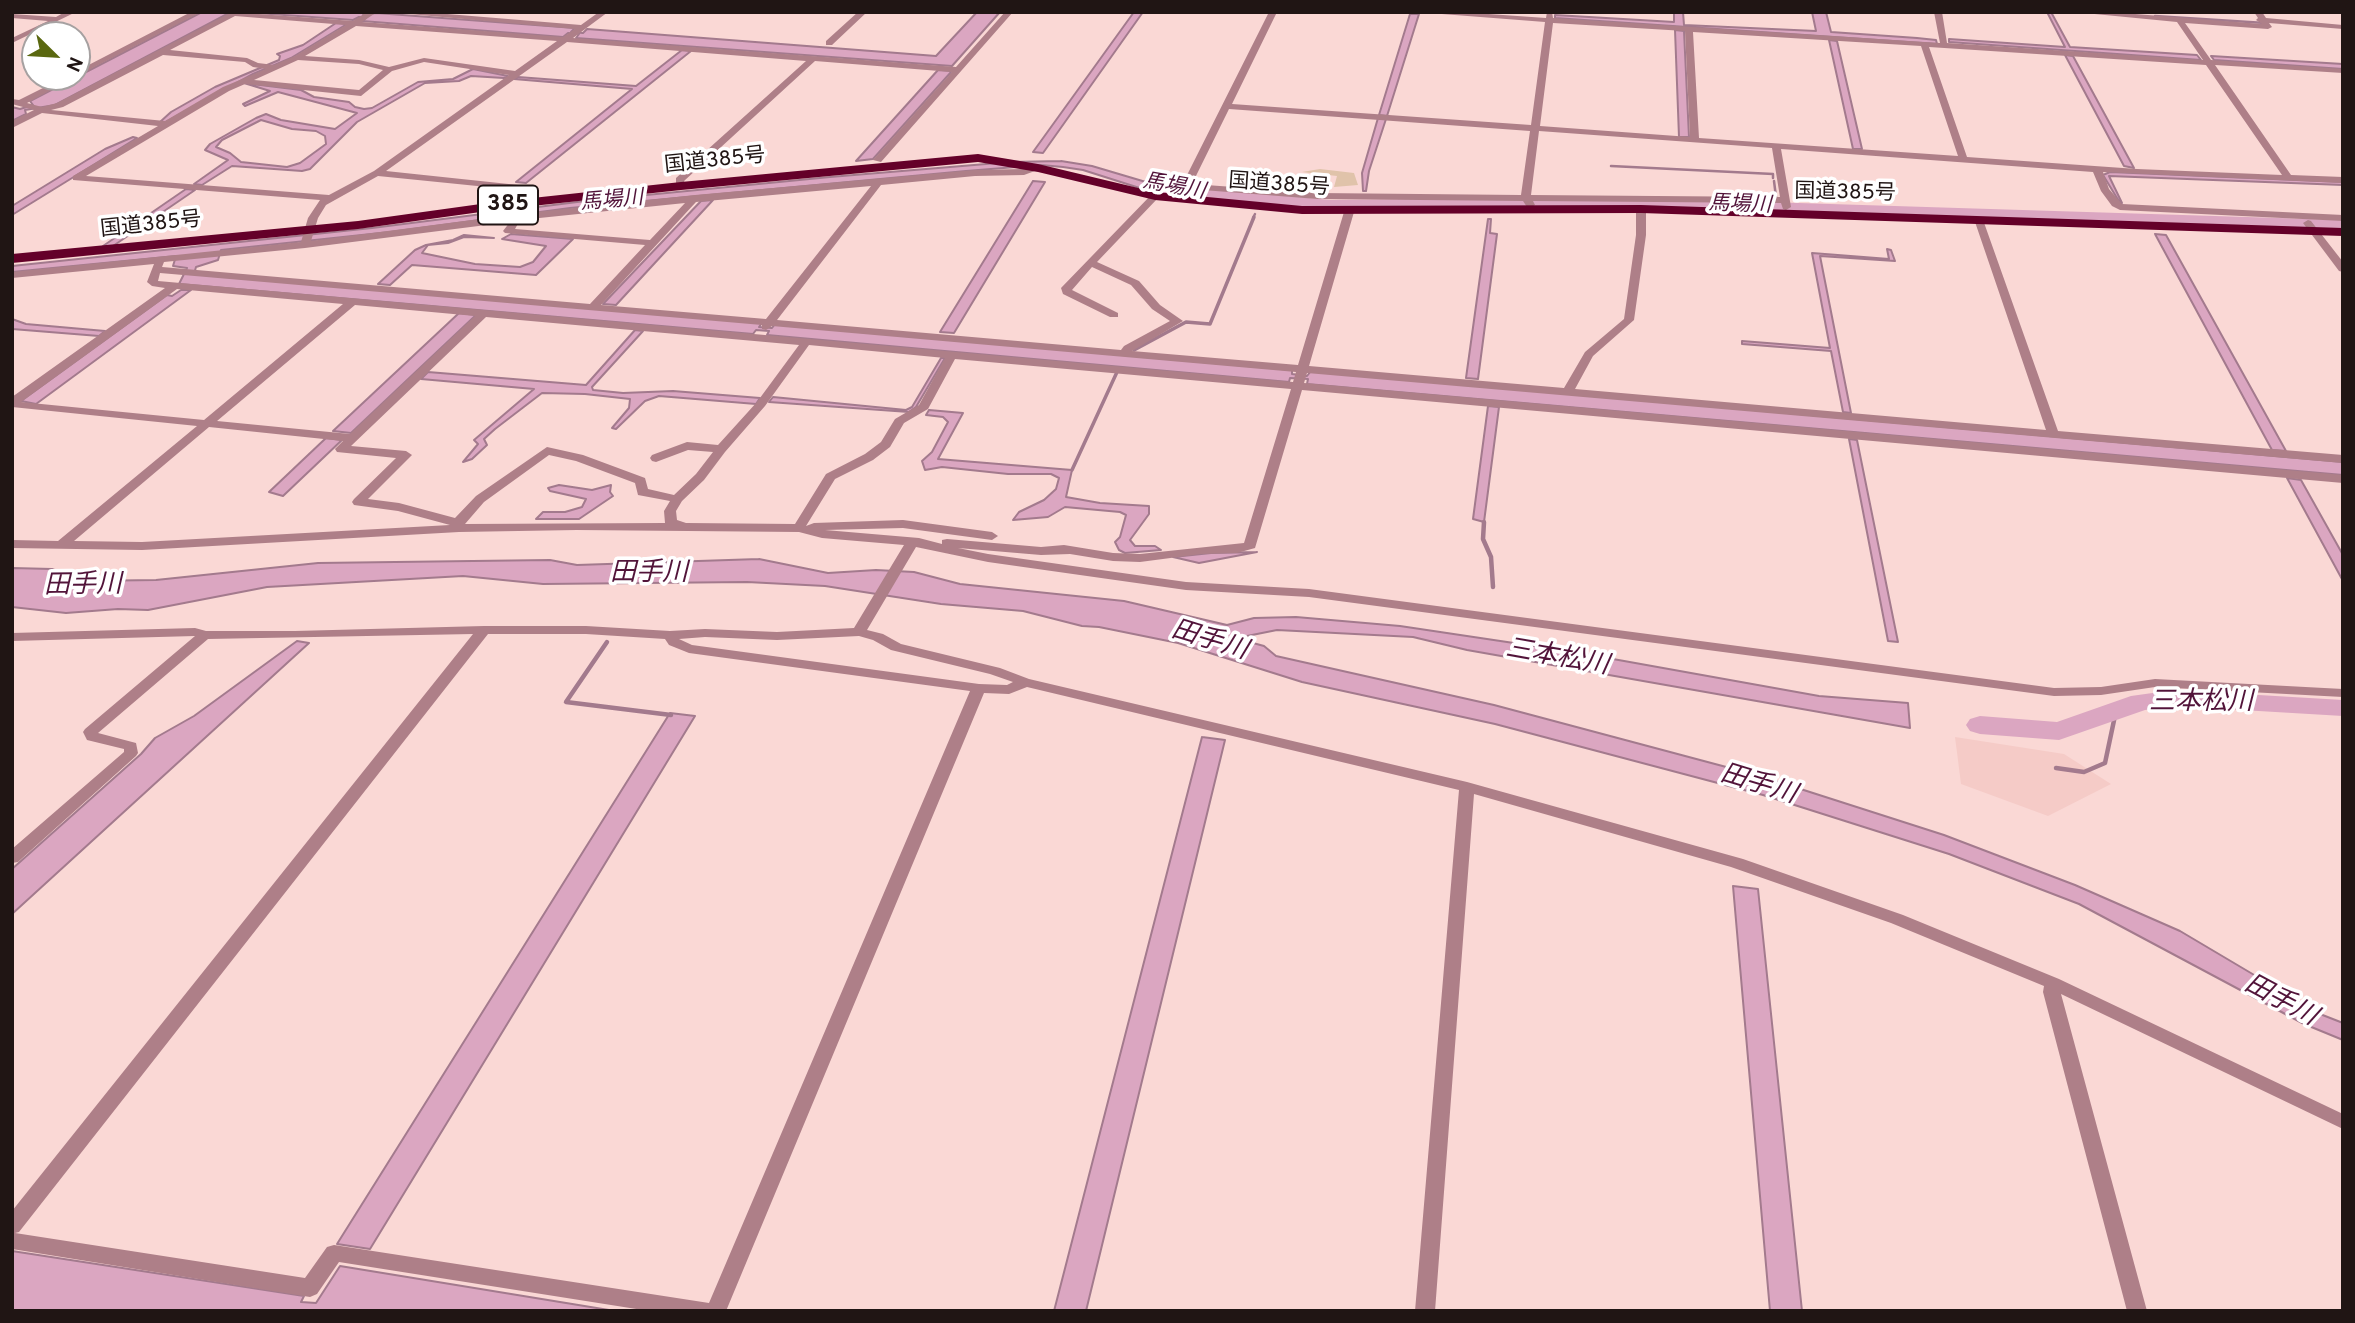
<!DOCTYPE html>
<meta charset="utf-8">
<style>
body{margin:0}
#map{position:relative;width:2355px;height:1323px;overflow:hidden;background:#fad8d5;font-family:Overpass,sans-serif}
canvas{display:block}
.frame{position:absolute;inset:0;border:14px solid #201514;pointer-events:none}
.north{position:absolute;left:21px;top:21px;width:70px;height:70px;box-sizing:border-box;background:#fff;border:2px solid #a6a1a1;border-radius:50%;rotate:114deg;font-size:19px;font-weight:700;line-height:28px;text-align:center;color:#201514}
.north::after{content:'';display:block;margin:auto;width:24px;height:32px;background:#5a6810;clip-path:polygon(50% 0,100% 100%,50% 72%,0 100%)}
</style>
<div id="map">
<canvas width="2355" height="1323"></canvas>
<div class="frame"></div>
<div class="north">N</div>
</div>
<script>
const ctx = document.querySelector('canvas').getContext('2d');
ctx.lineJoin = 'round';
function fillPath(path, color) { ctx.fillStyle = color; ctx.fill(path, 'evenodd'); }
const toPath = rows => new Path2D(rows.map(r => 'M' + r).join(''));
function strokePath(path, color, width, dash) { ctx.strokeStyle = color; ctx.lineWidth = width; ctx.lineCap = dash ? 'butt' : 'round'; ctx.setLineDash(dash || []); ctx.stroke(path); }
function drawText(font, color, halo, rows, align = 'center') {
  ctx.font = font + ' Overpass,"Noto Sans JP",sans-serif'; ctx.lineWidth = 7; ctx.setLineDash([]); ctx.textBaseline = 'middle'; ctx.strokeStyle = halo; ctx.fillStyle = color; for (const [text, x, y, turn = 0] of rows) {
    ctx.save(); ctx.translate(x, y); ctx.rotate((+turn || 0) * Math.PI / 180); ctx.textAlign = isNaN(turn) ? turn : align; if (halo) ctx.strokeText(text, 0, 0); ctx.fillText(text, 0, 0); ctx.restore();
  }
}
fillPath(toPath([
 [1955,737,2064,754,2111,784,2048,816,1961,784]
]), '#f5cbc7');
fillPath(toPath([
 [1320,169,1354,173,1358,185,1334,187,1337,176,1302,172]
]), '#e0c3aa');
const water = toPath([
 [202,12,231,12,55,105,25,110,26,114,12,121,12,107,20,109,33,105,30,101,202,12],
 [243,12,367,12,363,15,376,13,575,28,571,32,583,33,587,29,936,56,977,12,1000,12,952,66,576,38,579,34,568,33,563,37,362,21,366,18,359,17,353,20,243,12],
 [1134,12,1143,12,1043,153,1033,152,1134,12],
 [1674,12,1683,12,1684,25,1816,31,1812,12,1826,12,1831,32,1917,38,1936,40,1937,44,1555,18,1555,15,1674,22,1674,12],
 [2047,12,2051,12,2070,47,2197,55,2201,60,1949,42,1949,39,2065,47,2047,12],
 [1410,14,1419,14,1387,116,1379,115,1410,14],
 [336,23,347,24,291,58,253,74,166,122,160,122,171,112,215,87,279,60,280,56,277,54,303,45,336,23],
 [1675,30,1684,31,1689,137,1679,137,1675,30],
 [1829,40,1837,41,1862,149,1853,149,1829,40],
 [682,50,691,51,526,183,516,182,632,89,514,79,518,77,636,86,682,50],
 [2065,55,2073,56,2134,168,2124,166,2065,55],
 [2211,56,2343,64,2343,69,2214,60,2211,56],
 [473,69,508,76,504,78,471,76,459,81,425,83,357,122,310,169,302,171,232,166,202,185,194,184,228,160,205,150,210,144,256,118,266,114,281,120,335,129,357,113,278,92,245,106,243,104,270,91,244,83,301,90,314,97,349,102,355,107,364,109,372,108,418,82,453,79,473,69],
 [261,120,292,129,316,131,325,136,326,144,300,163,287,167,241,162,230,153,216,147,222,140,261,120],
 [938,70,952,71,873,159,856,161,938,70],
 [1378,118,1386,119,1369,171,1366,191,1363,191,1362,173,1378,118],
 [133,137,137,138,12,215,12,206,105,149,133,137],
 [1061,161,1092,166,1156,185,1194,191,1190,196,1149,191,1083,170,1063,167,1041,165,966,171,570,208,390,232,221,250,218,260,196,267,194,274,762,323,759,327,772,328,775,324,1292,370,1292,374,1307,376,1311,371,2343,462,2343,475,1307,384,1308,379,1290,378,1289,382,767,335,769,331,756,330,753,334,179,284,187,268,173,266,176,256,12,272,12,266,372,228,585,201,830,177,1010,162,1061,161],
 [2110,172,2343,182,2343,185,2109,176,2122,203,2120,203,2103,175,2110,172],
 [1033,181,1045,182,954,333,940,332,1033,181],
 [186,189,195,190,113,246,103,246,186,189],
 [713,200,616,305,603,304,701,201,713,200],
 [1488,219,1491,219,1490,233,1497,234,1478,379,1466,378,1488,219],
 [511,234,573,239,536,275,412,265,390,285,378,284,415,250,426,245,453,240,464,235,494,238,464,237,448,243,428,245,422,253,475,264,520,267,533,262,546,246,502,239,511,234],
 [2155,234,2166,235,2286,451,2272,450,2155,234],
 [1887,249,1891,250,1895,261,1820,256,1851,413,1843,412,1831,351,1742,344,1742,341,1830,348,1812,253,1889,259,1887,249],
 [181,290,191,290,36,404,21,401,167,295,172,296,181,290],
 [459,313,476,315,351,433,333,431,459,313],
 [12,319,26,324,105,331,99,336,12,329,12,319],
 [635,330,643,331,592,387,593,390,623,393,673,391,760,398,756,404,659,396,645,401,616,429,612,428,629,408,630,399,585,394,542,393,495,429,484,439,487,445,472,459,463,462,478,444,474,440,534,389,421,379,428,372,586,385,635,330],
 [941,358,945,358,916,407,909,412,769,402,773,397,906,410,912,407,941,358],
 [1488,406,1499,407,1484,522,1473,519,1488,406],
 [929,410,963,413,938,459,1072,470,1066,497,1100,503,1149,506,1149,514,1130,540,1135,546,1155,546,1161,550,1125,553,1119,550,1115,542,1120,537,1126,515,1120,512,1065,507,1048,517,1013,520,1019,512,1044,500,1056,489,1059,478,1051,474,1008,474,942,467,925,470,922,461,932,452,948,422,943,417,926,415,929,410],
 [326,438,342,440,283,496,269,492,326,438],
 [1849,439,1857,440,1898,642,1888,641,1849,439],
 [2287,478,2301,480,2343,555,2343,581,2287,478],
 [559,485,592,490,611,485,610,492,613,496,579,519,536,519,543,512,565,512,582,507,586,499,550,491,548,488,559,485],
 [1257,552,1199,563,1173,557,1211,553,1257,552],
 [759,559,828,573,876,570,914,572,960,584,1124,601,1227,625,1254,618,1296,617,1400,626,1574,652,1819,696,1908,703,1910,728,1467,650,1413,637,1277,630,1242,637,1242,640,1264,646,1276,656,1494,705,1760,776,1944,835,2075,885,2180,931,2320,1014,2343,1023,2343,1040,2304,1024,2079,904,1949,854,1763,795,1495,724,1302,682,1178,643,1099,627,1082,626,1023,611,941,604,825,586,747,582,543,584,463,576,267,587,148,610,118,609,66,613,12,607,12,568,52,569,83,581,156,580,318,563,550,560,577,565,759,559],
 [297,641,309,643,12,914,12,869,141,754,155,738,194,716,297,641],
 [670,713,695,716,370,1249,337,1244,670,713],
 [1202,737,1225,740,1086,1311,1054,1311,1202,737],
 [1733,886,1758,889,1802,1311,1770,1311,1733,886],
 [12,1251,304,1296,301,1302,316,1303,340,1266,615,1311,12,1311,12,1251]
]);
fillPath(water, '#dba6c1');
strokePath(water, '#a37a8d', 2);
strokePath(toPath([
 [2155,16,2265,23],
 [1611,166,1773,174,1773,178],
 [1774,181,1776,197],
 [1253,218,1255,214]
]), '#a37a8d', 2.5);
strokePath(toPath([
 [1134,350,1186,322,1210,324,1254,217],
 [1072,470,1117,372]
]), '#a37a8d', 3.5);
strokePath(toPath([
 [1484,522,1483,539,1491,557,1493,587],
 [607,642,566,702,671,715],
 [2056,768,2084,772,2105,763,2116,711]
]), '#a37a8d', 4.5);
fillPath(toPath([
 [1159,184,1330,200,1606,197,2343,220,2343,230,1606,207,1330,210,1153,193,1150,189,1159,184],
 [2174,690,2343,700,2343,716,2174,706,2145,710,2059,740,1980,734,1970,731,1966,725,1970,719,1980,716,2057,722,2131,696,2174,690]
]), '#dba6c1');
fillPath(toPath([
 [65,12,76,12,12,43,12,38,48,21,12,18,12,14,56,17,65,12],
 [191,12,201,12,77,76,77,71,191,12],
 [232,12,353,21,367,12,377,12,362,22,563,37,575,29,387,12,423,12,581,25,599,12,608,12,573,38,956,67,1005,12,1013,12,881,162,873,160,952,72,815,61,684,181,686,186,681,189,676,186,676,178,806,61,567,42,386,171,518,185,518,189,498,208,490,206,507,189,378,176,326,205,318,218,311,241,518,214,695,195,975,170,1024,169,1038,165,1043,168,1024,175,975,176,881,185,777,320,1121,350,1124,346,1170,321,1152,309,1131,285,1092,267,1072,290,1118,313,1118,317,1110,317,1063,294,1061,288,1152,194,1155,193,1160,196,1158,198,1097,262,1139,281,1160,305,1183,321,1132,351,1298,365,1344,212,1349,209,1354,212,1309,366,1564,388,1585,352,1624,319,1636,235,1636,209,1641,206,1646,209,1646,235,1634,320,1593,356,1575,389,2046,430,1974,219,1982,217,2058,431,2343,455,2343,463,1307,373,1304,383,2343,475,2343,483,1302,390,1255,548,1237,553,1201,554,1140,562,1113,561,1070,554,1041,555,958,548,988,554,1186,582,1309,589,2054,688,2101,687,2155,679,2343,689,2343,697,2155,687,2101,695,2054,696,1309,597,1186,590,988,562,916,547,867,630,883,634,901,644,1000,668,1029,679,1467,782,1743,859,1903,915,2059,979,2343,1114,2343,1129,2061,994,2147,1311,2127,1311,2043,992,2044,986,1891,923,1731,867,1474,794,1435,1311,1415,1311,1459,790,1027,687,1009,694,984,693,726,1311,649,1311,339,1262,317,1294,310,1297,12,1249,12,1211,473,634,208,639,98,733,136,743,138,753,136,756,18,862,12,863,12,849,124,752,124,749,87,740,83,732,85,729,195,636,12,641,12,633,195,628,206,631,295,631,484,626,586,626,670,631,705,629,777,632,854,628,904,545,822,538,799,532,577,530,459,532,142,550,12,548,12,540,58,541,197,426,12,407,12,397,165,288,152,286,147,282,154,264,12,278,12,272,301,242,308,218,320,200,73,180,73,176,158,126,42,113,12,128,12,121,34,110,12,104,12,99,19,100,65,77,75,77,27,103,42,107,57,103,232,12],
 [235,16,346,25,295,56,274,65,258,63,247,58,170,50,235,16],
 [356,26,557,41,515,71,424,58,389,67,359,60,305,56,356,26],
 [163,55,245,62,253,67,266,69,223,87,165,121,51,110,63,107,163,55],
 [298,60,359,64,383,70,359,90,254,80,298,60],
 [424,62,509,75,374,171,329,195,86,176,229,91,245,84,361,96,392,71,424,62],
 [871,186,766,319,601,305,696,202,871,186],
 [685,203,650,240,515,229,520,220,685,203],
 [510,222,503,231,505,233,645,245,590,304,162,267,164,262,305,248,510,222],
 [160,273,762,325,762,329,766,330,772,326,1296,372,1293,382,158,281,160,273],
 [177,289,343,304,204,420,21,402,177,289],
 [355,305,475,316,350,434,217,421,355,305],
 [486,317,799,345,757,402,718,445,687,442,652,455,650,458,652,461,656,462,688,450,713,452,696,474,674,495,648,489,645,478,583,455,547,447,476,496,455,518,399,503,368,499,412,455,406,451,351,446,486,317],
 [809,345,945,358,919,405,895,419,881,442,865,454,826,474,795,524,686,523,677,520,676,511,682,501,704,480,725,452,765,406,809,345],
 [955,359,1291,389,1244,543,1140,554,1113,553,1064,545,1041,547,947,539,942,540,942,544,919,538,825,530,903,528,992,540,998,536,992,532,903,520,814,523,806,526,835,479,873,460,890,447,904,423,928,409,955,359],
 [209,427,343,441,335,449,337,452,396,458,354,499,352,502,354,505,398,511,450,525,142,542,74,541,209,427],
 [549,455,576,461,635,483,638,495,670,501,664,511,665,523,465,524,484,502,549,455],
 [488,634,586,634,665,639,669,645,689,653,970,691,709,1303,334,1245,327,1247,305,1278,15,1233,19,1232,488,634],
 [859,636,873,640,891,650,990,674,1013,682,1007,685,979,684,692,645,679,639,705,637,777,640,859,636],
 [858,12,867,12,832,45,826,45,826,41,858,12],
 [1269,12,1277,12,1232,104,1531,125,1545,22,1416,12,1460,12,1546,18,1547,12,1552,12,1553,18,1940,43,1934,12,1942,12,1947,43,2203,60,2177,22,2074,12,2110,12,2262,24,2256,20,2258,18,2254,12,2262,12,2266,18,2343,25,2343,29,2269,23,2272,27,2268,29,2185,23,2211,60,2343,69,2343,73,2215,65,2291,175,2343,177,2343,183,2103,172,2109,189,2122,204,2343,215,2343,221,2120,210,2112,206,2101,191,2093,172,1781,149,1791,207,1786,210,1783,209,1781,203,1533,201,1535,205,1530,208,1527,207,1523,201,1317,199,1190,189,1186,195,1180,195,1178,193,1269,12],
 [1553,23,1685,31,1690,137,1540,126,1553,23],
 [1693,32,1921,46,1958,156,1699,138,1693,32],
 [1929,47,2206,65,2282,175,2137,169,1967,157,1929,47],
 [1229,109,1530,131,1521,195,1317,193,1192,184,1229,109],
 [1539,131,1772,148,1780,197,1531,195,1539,131],
 [2308,220,2311,221,2343,262,2343,272,2339,271,2303,223,2308,220]
]), '#ae7f88');
fillPath(toPath([
 [978,154,1038,164,1155,192,1302,206,1641,205,2343,228,2343,236,1641,213,1302,214,1155,200,1038,172,978,162,681,190,495,210,358,229,12,263,12,254,358,221,495,202,681,182,978,154]
]), '#640029');
drawText('21px', '#201514', '#fff', [
 ["国道385号",715,162,-6],
 ["国道385号",1279,186,4],
 ["国道385号",1845,194,1],
 ["国道385号",151,226,-6]
]);
drawText('italic 21px', '#52143a', '#fff', [
 ["馬場川",1174,188,10],
 ["馬場川",612,202,-5],
 ["馬場川",1740,206,2]
]);
for (const [x, y, w] of [
 [508,205,60]
]) { const box = new Path2D(); box.roundRect(x - w / 2, y - 19.5, w, 39, 5); ctx.fillStyle = '#fff'; ctx.fill(box); strokePath(box, '#201514', 2); }
drawText('bold 23px', '#201514', null, [
 ["385",508,205]
]);
drawText('italic 26px', '#52143a', '#fff', [
 ["田手川",649,575],
 ["田手川",83,587,-1],
 ["田手川",1209,642,17],
 ["三本松川",1557,659,10],
 ["三本松川",2201,704],
 ["田手川",1758,786,17],
 ["田手川",2280,1002,28]
]);
</script>
